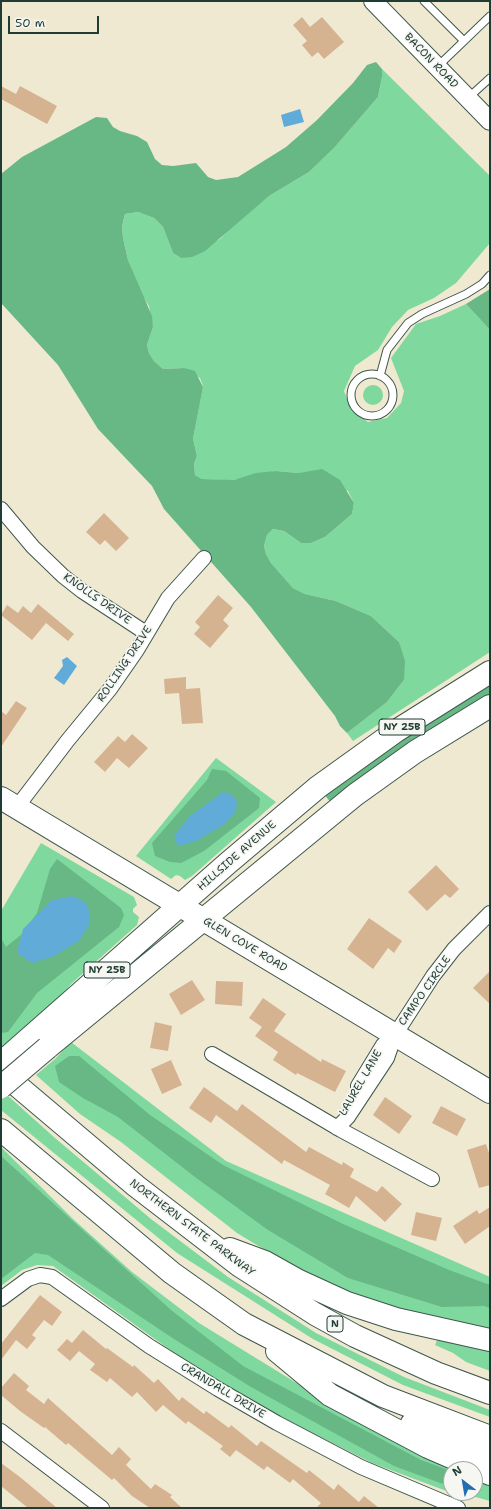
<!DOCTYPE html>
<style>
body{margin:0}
#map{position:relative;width:491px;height:1509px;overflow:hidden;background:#efe9d2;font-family:"Shantell Sans",sans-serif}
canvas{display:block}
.frame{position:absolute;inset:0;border:2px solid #1f3d34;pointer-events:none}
.north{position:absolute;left:443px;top:1461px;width:40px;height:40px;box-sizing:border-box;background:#f6f6f2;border:1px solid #a0aca6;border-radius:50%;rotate:329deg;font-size:11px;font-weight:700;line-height:16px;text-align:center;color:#1f3d34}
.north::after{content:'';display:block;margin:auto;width:14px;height:18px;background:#1f6fb2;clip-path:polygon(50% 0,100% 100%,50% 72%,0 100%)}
.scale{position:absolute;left:8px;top:16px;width:91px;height:18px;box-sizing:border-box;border:2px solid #1f3d34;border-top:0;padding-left:5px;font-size:12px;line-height:14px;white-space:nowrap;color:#1f3d34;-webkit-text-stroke:3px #f6f6f2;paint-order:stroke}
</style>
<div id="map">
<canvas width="491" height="1509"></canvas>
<div class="frame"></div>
<div class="north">N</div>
<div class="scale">50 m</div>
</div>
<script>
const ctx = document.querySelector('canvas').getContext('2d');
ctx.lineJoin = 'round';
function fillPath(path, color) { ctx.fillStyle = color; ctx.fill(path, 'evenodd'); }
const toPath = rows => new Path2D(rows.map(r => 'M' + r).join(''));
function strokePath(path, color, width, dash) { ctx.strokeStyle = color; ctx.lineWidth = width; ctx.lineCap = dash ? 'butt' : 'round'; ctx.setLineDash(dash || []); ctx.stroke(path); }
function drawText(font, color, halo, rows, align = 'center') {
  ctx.font = font + ' "Shantell Sans",sans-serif'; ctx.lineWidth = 3.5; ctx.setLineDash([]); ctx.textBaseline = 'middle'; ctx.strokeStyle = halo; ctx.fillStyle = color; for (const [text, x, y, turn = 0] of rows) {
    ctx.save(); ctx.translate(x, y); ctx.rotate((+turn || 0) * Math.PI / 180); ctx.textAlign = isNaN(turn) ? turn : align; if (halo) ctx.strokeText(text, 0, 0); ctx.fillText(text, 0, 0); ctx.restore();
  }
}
fillPath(toPath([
 [382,69,490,176,490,243,456,283,434,298,408,310,392,327,378,350,355,366,344,391,351,409,368,422,387,418,401,403,404,391,391,358,416,324,440,316,466,304,490,330,490,652,353,741,347,733,387,702,404,680,399,642,371,616,336,601,305,594,293,588,271,563,266,554,264,546,267,535,273,529,284,531,301,543,311,543,325,537,352,514,354,503,348,491,299,473,276,471,234,480,224,480,202,479,195,475,194,464,197,456,193,439,203,386,200,378,184,368,163,369,154,361,149,353,147,345,153,327,149,306,142,295,128,260,123,238,122,226,125,214,138,212,154,218,163,227,173,253,181,258,220,239,233,225,269,196,309,172,334,148,378,97,382,77],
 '363 395a10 10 0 1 1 20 0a10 10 0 1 1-20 0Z',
 [216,758,276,802,192,876,185,880,180,876,176,875,171,879,136,856],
 [41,843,134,897,137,905,133,909,133,912,139,917,137,925,71,984,46,1013,1,1048,1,911],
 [71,1042,226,1161,490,1277,490,1329,380,1304,322,1281,288,1264,237,1233,121,1142,80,1114,36,1075,55,1059],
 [7,1095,55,1138,151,1219,228,1277,316,1333,404,1377,490,1410,490,1417,403,1385,313,1339,177,1253,1,1110,1,1100],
 [1,1147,73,1219,132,1272,199,1323,329,1403,451,1469,451,1493,475,1493,475,1476,490,1482,490,1501,472,1496,457,1495,372,1463,291,1422,205,1375,53,1266,37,1265,22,1270,1,1286],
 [440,1333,490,1345,490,1371,466,1362,453,1353,435,1345]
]), '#7fd89d');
fillPath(toPath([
 [376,62,382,69,382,77,378,97,334,148,309,172,269,196,205,251,192,257,181,258,173,253,163,227,154,218,138,212,125,214,122,226,123,238,128,260,152,316,153,327,147,345,149,353,154,361,163,369,184,368,195,371,203,387,193,439,197,456,194,464,195,475,202,479,234,480,256,473,276,471,299,473,322,469,340,480,354,503,352,514,325,537,311,543,301,543,284,531,273,529,267,535,264,546,266,554,271,563,293,588,305,594,336,601,371,616,399,642,405,661,404,680,387,702,347,733,340,726,335,716,251,607,164,509,152,486,98,429,58,365,1,303,1,174,22,157,96,117,107,118,113,127,120,131,137,136,147,142,155,159,162,165,173,166,196,163,208,177,216,180,238,177,286,147,317,120,353,83,367,65],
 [490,289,490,330,466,304],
 [490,672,490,706,337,810,318,787],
 [212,769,226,771,260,798,259,808,204,851,181,863,170,862,155,856,152,843,207,780],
 [57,859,121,908,124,915,119,927,37,993,8,1032,1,1033,1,938,6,947,22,934,37,913,50,869],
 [69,1056,79,1056,150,1115,223,1165,343,1224,449,1270,490,1285,490,1308,484,1306,442,1307,348,1278,268,1230,195,1177,118,1117,83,1098,59,1082,55,1066],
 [1,1156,171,1310,243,1366,421,1460,451,1471,451,1487,394,1466,251,1387,174,1339,48,1255,35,1253,1,1279]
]), '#67b884');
fillPath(toPath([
 [300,109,304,122,284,127,281,115],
 [67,657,77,666,64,685,54,678,63,666,62,660],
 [223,792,231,794,237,802,236,811,225,824,196,841,178,846,174,836,190,816],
 [73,896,86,903,90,912,90,923,79,941,54,956,32,963,17,953,23,929,52,900]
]), '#61abd9');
fillPath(toPath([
 [302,17,310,27,322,17,344,42,324,59,318,52,312,57,302,45,307,41,293,25],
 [1,86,16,94,20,86,57,106,47,124,1,99],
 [104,513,129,538,116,551,105,540,100,545,86,532],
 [218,595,233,608,223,620,229,626,210,648,194,634,200,627,195,622],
 [38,604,74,634,68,641,46,623,32,640,1,615,7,605,18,613,23,606,31,613],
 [186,677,186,689,200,688,203,723,182,724,179,693,165,694,164,679],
 [16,701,27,708,1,747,1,711,6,715],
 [132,734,148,748,129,768,117,758,105,772,94,762,118,736,125,742],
 [436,865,459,889,450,898,445,894,427,911,408,892],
 [369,918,402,941,394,953,388,948,373,969,347,949],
 [490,971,490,1004,473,988],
 [192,980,205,1000,181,1015,169,994],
 [216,981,243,982,242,1006,215,1004],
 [263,998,286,1014,274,1031,321,1062,322,1059,346,1071,335,1092,297,1073,296,1075,273,1060,278,1052,255,1036,262,1027,249,1018],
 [155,1022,172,1026,168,1051,150,1048],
 [171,1060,182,1085,162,1094,151,1069],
 [204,1087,237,1111,242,1104,306,1152,309,1147,342,1165,343,1162,354,1169,350,1177,377,1192,382,1186,402,1204,385,1222,356,1196,349,1208,325,1194,330,1185,284,1160,282,1164,216,1115,211,1123,189,1108],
 [385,1097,412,1116,399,1134,373,1115],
 [441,1106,466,1119,457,1136,432,1123],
 [486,1144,490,1156,490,1185,479,1188,467,1150],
 [490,1207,490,1226,465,1244,453,1226,477,1210,479,1214],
 [416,1212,442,1218,436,1241,411,1235],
 [40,1295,62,1312,52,1326,44,1320,32,1335,36,1338,27,1349,16,1340,1,1360,1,1344],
 [83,1330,106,1349,107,1348,133,1367,134,1365,154,1383,158,1379,179,1401,182,1397,204,1414,206,1411,229,1428,231,1425,257,1446,261,1441,307,1473,309,1470,334,1490,338,1484,359,1502,364,1496,379,1508,316,1508,321,1503,293,1479,290,1483,267,1466,264,1470,236,1450,230,1457,220,1449,223,1446,188,1421,186,1424,163,1405,156,1412,137,1392,132,1397,110,1378,107,1382,90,1370,95,1364,79,1351,70,1361,57,1350,67,1339,72,1343],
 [14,1373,29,1386,26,1390,44,1404,48,1398,112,1455,119,1447,131,1459,126,1465,151,1489,155,1484,172,1495,170,1497,182,1508,150,1508,132,1496,114,1478,112,1480,68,1443,66,1445,45,1427,44,1428,20,1411,1,1395,1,1388],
 [1,1463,20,1477,57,1508,28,1508,1,1486]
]), '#d5b391');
const service = toPath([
 [424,1,464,41],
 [437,67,490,16],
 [468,98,490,78],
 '351 395a21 21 0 1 1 42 0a21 21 0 1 1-42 0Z',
 [380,376,387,350,408,323,422,314,466,294,482,284,490,275]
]);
const minor = toPath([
 [1,509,33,547,63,576,82,591,146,633],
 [17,807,68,740,110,689,137,650,168,598,204,558],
 [212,1054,341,1130,432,1179],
 [358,1086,383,1045,391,1038],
 [337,1128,348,1117,387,1058,395,1035,433,976,454,949,490,913],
 [1,1299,28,1279,40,1275,52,1277,149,1346,218,1389,277,1423,361,1467,458,1508],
 [1,1431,102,1508]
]);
const tertiary = toPath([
 [373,1,490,121]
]);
const primary = toPath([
 [1,798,490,1092],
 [47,1048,355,795,415,752,490,706],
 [1,1063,228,863,318,787,396,731,490,672]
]);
const motorway = toPath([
 [1,1072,136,1186,240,1266,315,1314,355,1336,436,1373,490,1393],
 [1,1130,172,1273,244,1324,383,1396,490,1437],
 [230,1249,265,1262,299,1281,347,1303,396,1319,490,1340],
 [277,1351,330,1395,428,1447,490,1474],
 [412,1423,490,1454]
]);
strokePath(service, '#3e574c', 9);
strokePath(minor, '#3e574c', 16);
strokePath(tertiary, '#3e574c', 20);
strokePath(primary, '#3e574c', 24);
strokePath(motorway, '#3e574c', 24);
strokePath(service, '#fff', 7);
strokePath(minor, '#fff', 14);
strokePath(tertiary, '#fff', 18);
strokePath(primary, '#fff', 22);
strokePath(motorway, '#fff', 22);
const primaryBridge = toPath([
 [1,1087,47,1048]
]);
strokePath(primaryBridge, '#3e574c', 24, []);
strokePath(primaryBridge, '#fff', 22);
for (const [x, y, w] of [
 [402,727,46],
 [107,970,46],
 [335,1324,16]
]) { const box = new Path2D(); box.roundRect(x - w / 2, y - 8, w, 16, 3); ctx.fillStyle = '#f6f6f2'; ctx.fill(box); strokePath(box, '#1f3d34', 1); }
drawText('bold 10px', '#1f3d34', null, [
 ["NY 25B",402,727],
 ["NY 25B",107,970],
 ["N",335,1324]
]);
drawText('11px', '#1f3d34', '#f6f6f2', [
 ["BACON ROAD",431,61,46],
 ["KNOLLS DRIVE",97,599,35],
 ["ROLLING DRIVE",125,664,-56],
 ["HILLSIDE AVENUE",237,856,-41],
 ["GLEN COVE ROAD",245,945,31],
 ["CAMPO CIRCLE",425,991,-55],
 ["LAUREL LANE",361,1083,-60],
 ["NORTHERN STATE PARKWAY",192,1228,37],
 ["CRANDALL DRIVE",223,1391,31]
]);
</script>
